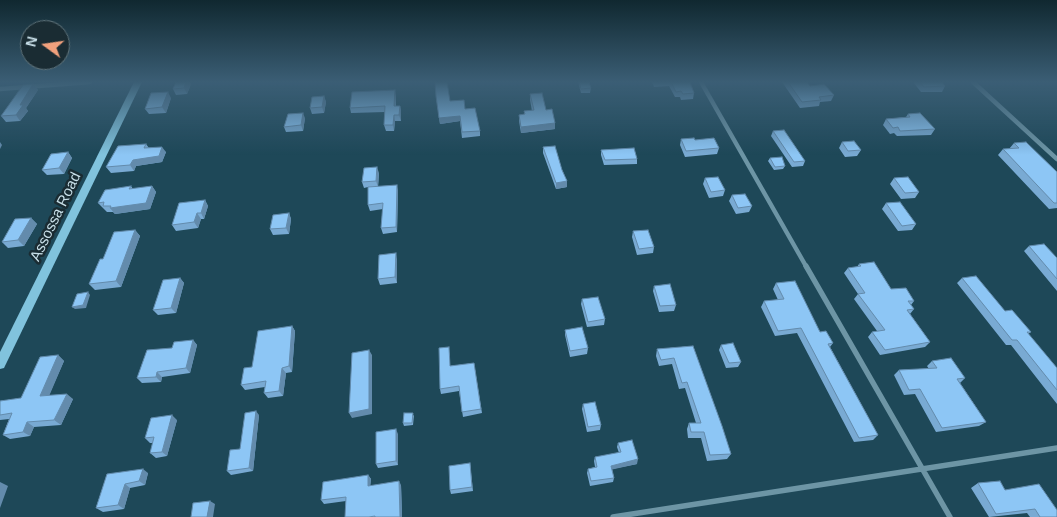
<!DOCTYPE html>
<style>
body{margin:0}
#map{position:relative;width:1057px;height:517px;overflow:hidden;background:#1e4858;font-family:Helvetica,sans-serif}
canvas{display:block}
.north{position:absolute;left:20px;top:20px;width:50px;height:50px;box-sizing:border-box;background:#1a2c33;border:1px solid #60747b;border-radius:50%;rotate:284deg;font-size:14px;font-weight:700;line-height:20px;text-align:center;color:#c8dfe8}
.north::after{content:'';display:block;margin:auto;width:18px;height:22px;background:#f1a17d;clip-path:polygon(50% 0,100% 100%,50% 72%,0 100%)}
</style>
<div id="map">
<canvas width="1057" height="517"></canvas>
<div class="north">N</div>
</div>
<script>
const ctx = document.querySelector('canvas').getContext('2d');
ctx.lineJoin = 'round';
const toPath = rows => new Path2D(rows.map(r => 'M' + r).join(''));
function strokePath(path, color, width, dash) { ctx.strokeStyle = color; ctx.lineWidth = width; ctx.lineCap = dash ? 'butt' : 'round'; ctx.setLineDash(dash || []); ctx.stroke(path); }
function fillPath(path, color) { ctx.fillStyle = color; ctx.fill(path, 'evenodd'); }
function drawText(font, color, halo, rows, align = 'center') {
  ctx.font = font + ' Helvetica,sans-serif'; ctx.lineWidth = 5; ctx.setLineDash([]); ctx.textBaseline = 'middle'; ctx.strokeStyle = halo; ctx.fillStyle = color; for (const [text, x, y, turn = 0] of rows) {
    ctx.save(); ctx.translate(x, y); ctx.rotate((+turn || 0) * Math.PI / 180); ctx.textAlign = isNaN(turn) ? turn : align; if (halo) ctx.strokeText(text, 0, 0); ctx.fillText(text, 0, 0); ctx.restore();
  }
}
strokePath(toPath([
 [701,82,807,268],
 [973,82,1057,159],
 [0,89,90,82]
]), '#6d95a5', 4.5);
strokePath(toPath([
 [806,266,950,517],
 [613,517,1057,448]
]), '#6d95a5', 5.5);
fillPath(toPath([
 [134,82,142,82,4,368,0,369,0,352,134,82]
]), '#81c3dd');
fillPath(toPath([
 [176,82,190,82,191,84,187,94,176,95,173,89],
 [578,82,589,82,591,88,590,93,581,93],
 [652,82,690,82,694,93,693,99,681,100,680,97,675,97,669,86,654,87],
 [782,82,807,82,810,86,834,95,831,101,820,102,819,106,800,108],
 [913,82,942,82,945,86,942,92,921,92],
 [33,84,38,90,26,108,28,111,20,121,6,122,1,116],
 [530,94,546,110,555,123,555,129,521,133,519,121,519,115,524,114,524,111,532,111,530,100],
 [324,96,326,102,324,113,312,114,310,108],
 [396,96,396,106,400,106,401,111,401,121,395,121,394,131,386,131,384,125,385,112,351,113,350,108],
 [436,96,450,101,465,109,480,131,480,136,462,138,460,121,440,124],
 [171,98,166,113,149,114,145,109],
 [908,114,935,129,931,135,897,136,894,133,890,134,883,125,886,119,906,117],
 [305,118,303,131,286,132,284,127],
 [773,131,805,161,803,166,792,167,771,136],
 [681,139,719,148,717,154,685,157,680,145],
 [842,142,861,150,857,156,845,157,839,148],
 [1014,143,1057,172,1057,208,1049,209,998,155,1003,149,1009,149],
 [146,144,149,148,166,152,162,162,136,166,134,171,111,173,106,167],
 [543,147,562,170,567,181,567,187,556,189,543,153],
 [601,150,637,159,637,164,604,165,601,155],
 [68,152,72,158,64,174,47,175,42,170],
 [770,158,785,166,783,169,774,170,768,161],
 [379,173,378,187,398,190,397,232,383,234,381,228,383,209,370,211,368,205,368,187,364,188,362,182],
 [705,178,725,190,723,196,709,198,703,184],
 [894,178,919,192,915,198,901,199,890,184],
 [131,186,133,189,152,186,156,192,150,209,115,214,113,212,107,212,98,203],
 [732,195,752,206,749,212,736,214,729,201],
 [205,200,208,206,204,219,201,219,198,228,176,231,172,225],
 [886,203,916,224,912,230,898,231,882,209],
 [289,213,291,219,289,234,273,235,270,229],
 [31,218,37,224,24,246,8,248,2,242],
 [135,230,140,236,121,287,95,290,89,284,103,259],
 [633,231,654,247,653,253,637,255,632,237],
 [1029,246,1057,258,1057,291,1024,251],
 [397,259,397,283,380,285,378,279],
 [859,264,891,289,914,301,911,305,914,309,910,314,930,342,925,347,880,355,868,337,872,332,877,331,854,299,858,294,844,273,848,268,857,267],
 [180,278,184,283,176,313,158,315,153,310],
 [962,278,1031,332,1028,334,1057,368,1057,404,1011,345,1006,345,957,283],
 [776,283,820,332,833,343,830,347,878,435,873,440,854,442,797,333,775,336,761,307,764,301,778,300,773,289],
 [654,286,676,305,674,311,659,312,653,291],
 [582,299,605,319,604,325,587,327,581,304],
 [292,326,295,331,292,372,286,373,283,396,268,398,264,393,265,387,245,390,241,385,252,367],
 [565,330,588,348,587,354,570,357,565,335],
 [193,340,197,345,190,373,162,377,161,382,142,383,137,378,172,348],
 [721,345,741,362,738,367,726,368,719,350],
 [693,346,731,454,727,459,707,461,701,438,688,438,687,429,689,423,696,423,685,388,679,389,672,364,659,366,656,356,657,349],
 [450,352,450,366,474,363,482,413,463,417,459,391,441,394,440,389],
 [58,355,64,361,49,395,73,399,61,425,34,427,30,436,10,439,3,435,9,419,0,420,0,401,21,398],
 [932,361,965,378,960,383,986,422,979,426,936,432,915,394,904,395,894,375,899,370,929,369,927,366],
 [583,404,601,425,600,430,587,432,582,409],
 [259,415,253,471,231,475,227,471],
 [414,415,413,425,404,426,403,423],
 [177,420,167,456,156,458,150,453,153,443,150,443,145,438],
 [398,434,398,465,378,468,376,464],
 [618,443,637,464,612,469,614,478,613,482,590,486,587,473,588,469,595,467,594,461,595,457,619,453,617,447],
 [470,463,473,491,451,494,450,490],
 [148,473,145,485,130,488,124,509,103,512,96,508,107,474],
 [368,475,371,479,370,486,401,485,402,517,345,517,346,501,324,504,321,500],
 [978,483,1005,490,1057,517,1030,517,1027,513,989,517,971,488]
]), '#79aad3');
fillPath(toPath([
 [186,82,190,82,191,84,187,94,184,88],
 [33,84,38,90,26,108,28,111,20,121,16,115,20,105],
 [395,90,396,96,395,112,394,106],
 [168,92,171,98,166,113,162,107],
 [324,96,326,102,324,113,322,107],
 [400,106,401,111,401,121,399,115],
 [303,113,305,118,303,131,301,125],
 [394,115,395,121,394,131,393,125],
 [460,116,460,121,440,124,439,118],
 [555,123,555,129,521,133,521,127],
 [0,142,2,145,0,149],
 [162,147,166,152,162,162,136,166,134,171,130,165,133,160],
 [68,152,72,158,64,174,59,168],
 [377,167,379,173,378,187,376,181],
 [567,181,567,187,556,189,556,183],
 [397,185,398,190,397,232,396,227],
 [152,186,156,192,150,209,115,214,110,208],
 [205,200,208,206,204,219,201,213],
 [197,213,201,219,198,228,194,222],
 [289,213,291,219,289,234,286,228],
 [31,218,37,224,24,246,18,240],
 [135,230,140,236,121,287,116,281],
 [396,253,397,259,397,283,395,277],
 [180,278,184,283,176,313,171,308],
 [88,292,90,295,86,308,75,309,72,307],
 [292,326,295,331,292,372,289,366],
 [193,340,197,345,190,373,186,368],
 [369,350,372,355,372,414,352,418,349,413],
 [58,355,64,361,47,401,40,396],
 [282,368,286,373,283,396,279,391],
 [157,372,162,377,161,382,156,377],
 [67,394,73,399,61,425,54,420],
 [256,411,259,415,253,471,249,468],
 [172,415,177,420,167,456,162,452],
 [27,422,34,427,30,436,23,432],
 [396,429,398,434,398,465,396,461],
 [638,459,637,464,610,470,611,466],
 [143,469,148,473,145,485,139,481],
 [368,475,371,479,370,490,368,486],
 [399,481,401,485,402,517,400,517],
 [0,482,8,486,0,508],
 [125,484,130,488,124,509,118,505],
 [210,501,215,504,213,517,207,517]
]), '#638bac');
const building = toPath([
 [176,82,186,82,184,88,173,89,176,82],
 [435,82,447,82,450,101,464,100,465,109,475,108,480,131,462,132,460,116,439,118,436,96,435,82],
 [579,82,589,82,591,88,581,89,579,82],
 [671,82,690,82,694,93,683,94,681,91,676,92,671,82],
 [788,82,807,82,810,86,824,84,834,95,819,97,821,100,802,102,788,82],
 [920,82,942,82,945,86,924,87,920,82],
 [33,84,20,105,23,105,16,115,1,116,23,85,33,84],
 [395,90,394,106,400,106,399,115,394,115,393,125,384,125,385,106,350,108,352,92,395,90],
 [168,92,162,107,145,109,151,93,168,92],
 [542,93,546,110,552,109,555,123,521,127,519,115,525,114,524,111,534,110,530,94,542,93],
 [324,96,322,107,310,108,312,97,324,96],
 [303,113,301,125,284,127,288,114,303,113],
 [920,113,935,129,900,131,898,127,893,128,886,119,910,117,908,114,920,113],
 [784,130,805,161,794,162,773,131,784,130],
 [694,138,695,140,714,138,719,148,686,151,681,139,694,138],
 [854,141,861,150,848,151,842,142,854,141],
 [1026,142,1057,172,1057,203,1054,203,1003,149,1019,148,1014,143,1026,142],
 [146,144,144,148,162,147,159,156,133,160,130,165,106,167,118,146,146,144],
 [555,146,562,170,567,181,556,183,543,147,555,146],
 [634,148,637,159,605,160,601,150,634,148],
 [68,152,59,168,42,170,51,154,68,152],
 [782,157,785,166,775,167,770,158,782,157],
 [377,167,376,181,362,182,364,168,377,167],
 [718,177,725,190,711,192,705,178,718,177],
 [908,177,919,192,905,193,894,178,908,177],
 [397,185,396,227,381,228,383,203,368,205,368,187,397,185],
 [131,186,129,189,152,186,146,203,110,208,111,206,103,206,104,202,98,203,105,190,131,186],
 [745,194,752,206,738,208,732,195,745,194],
 [205,200,201,213,197,213,194,222,172,225,179,203,205,200],
 [900,202,916,224,902,226,886,203,900,202],
 [289,213,286,228,270,229,273,215,289,213],
 [31,218,18,240,2,242,15,219,31,218],
 [135,230,116,281,89,284,100,259,103,259,114,232,135,230],
 [648,230,654,247,639,249,633,231,648,230],
 [1044,244,1057,258,1057,279,1029,246,1044,244],
 [396,253,395,277,378,279,379,255,396,253],
 [874,262,891,289,906,288,914,301,908,301,914,309,907,310,930,342,885,350,872,332,885,330,858,294,865,293,848,268,861,266,859,264,874,262],
 [976,276,1005,311,1012,310,1031,332,1027,332,1057,368,1057,390,1017,340,1012,340,962,278,976,276],
 [180,278,171,308,153,310,163,280,180,278],
 [795,281,820,332,826,331,833,343,828,344,878,435,859,438,801,328,778,331,764,301,784,299,776,283,795,281],
 [670,284,676,305,660,306,654,286,670,284],
 [88,292,83,305,72,307,77,294,88,292],
 [598,297,605,319,588,322,582,299,598,297],
 [292,326,289,366,282,368,279,391,264,393,266,381,241,385,244,368,252,367,258,331,292,326],
 [582,327,588,348,570,351,565,330,582,327],
 [193,340,186,368,157,372,156,377,137,378,147,350,172,348,174,342,193,340],
 [733,343,741,362,729,363,721,345,733,343],
 [693,346,722,426,731,454,710,455,704,432,691,432,689,423,701,423,687,382,682,383,674,358,661,360,657,349,693,346],
 [449,347,450,366,474,363,481,409,462,412,459,386,440,389,439,348,449,347],
 [369,350,369,409,349,413,352,353,369,350],
 [58,355,40,396,67,394,54,420,27,422,23,432,3,435,12,413,0,415,0,401,21,398,40,357,58,355],
 [951,358,965,378,957,379,986,422,942,428,920,389,909,390,899,370,937,368,932,361,951,358],
 [595,402,601,425,588,427,583,404,595,402],
 [256,411,249,468,227,471,230,450,240,449,245,413,256,411],
 [404,413,413,413,412,423,403,423,404,413],
 [172,415,162,452,150,453,154,437,145,438,151,418,172,415],
 [396,429,396,461,376,464,376,432,396,429],
 [632,440,638,459,611,466,614,478,591,481,588,469,597,467,595,457,621,452,618,443,632,440],
 [470,463,472,487,450,490,449,466,470,463],
 [143,469,139,481,125,484,118,505,96,508,107,474,143,469],
 [368,475,368,486,399,481,400,517,375,517,375,516,369,517,345,517,346,497,321,500,323,482,368,475],
 [1000,481,1005,490,1039,484,1057,510,1057,517,1040,517,1035,509,996,514,978,483,1000,481],
 [210,501,207,517,191,517,193,503,210,501]
]);
fillPath(building, '#8dc6f5');
strokePath(building, '#638bac', 1);
const sky = ctx.createLinearGradient(0, 0, 0, 155);
sky.addColorStop(0, '#102830');
sky.addColorStop(0.53, '#3b5e75');
sky.addColorStop(1, '#3b5e7500');
ctx.fillStyle = sky;
ctx.fillRect(0, 0, 1057, 155);
drawText('15px', '#c8dfe8', '#1a2c33', [
 ["Assossa Road",56,217,-64]
]);
</script>
